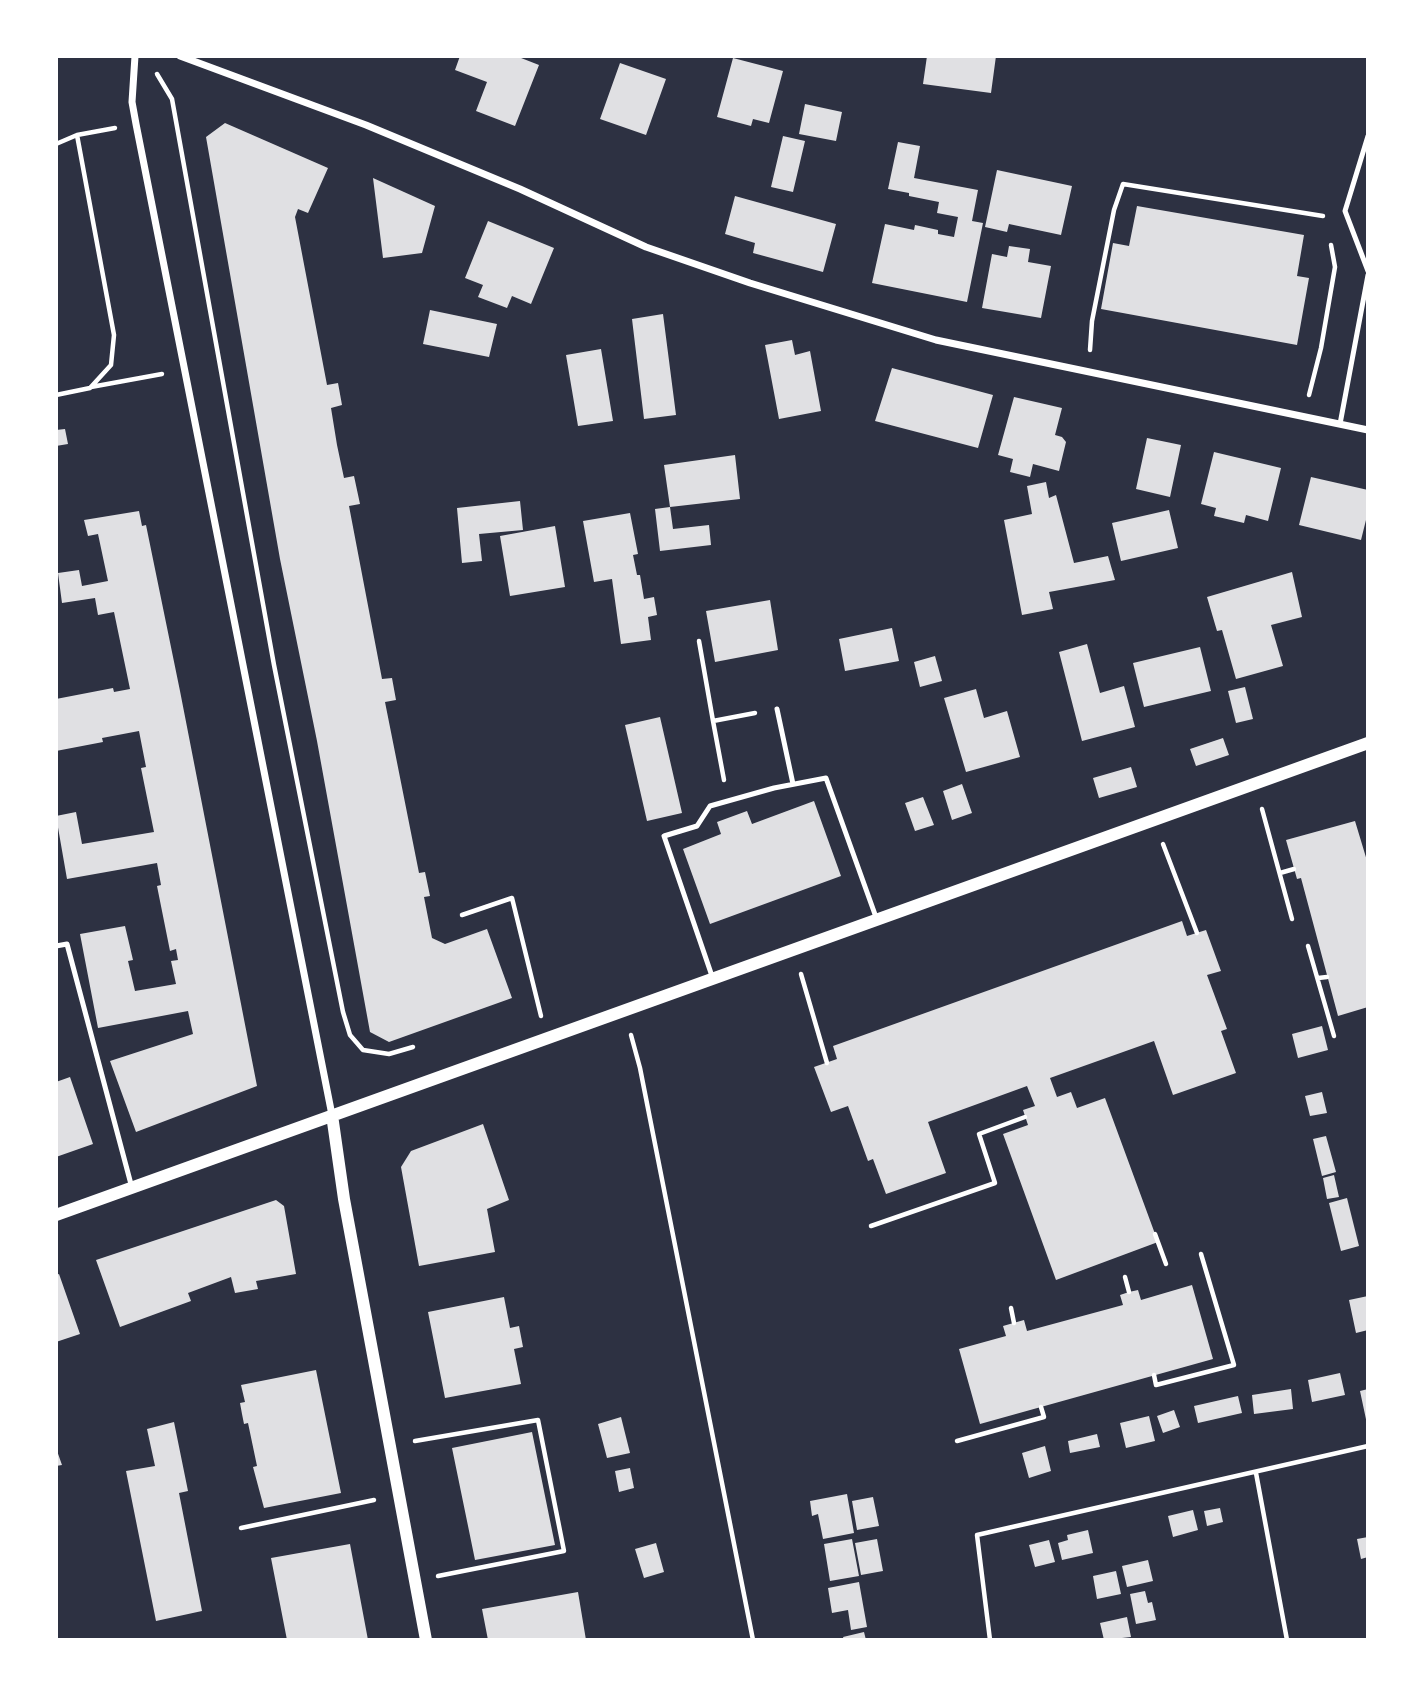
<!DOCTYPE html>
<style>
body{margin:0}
#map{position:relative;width:1424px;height:1696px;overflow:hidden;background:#2d3142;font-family:Karla,sans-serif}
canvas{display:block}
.frame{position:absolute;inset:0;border:58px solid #fff;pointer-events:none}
</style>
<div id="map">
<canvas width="1424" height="1696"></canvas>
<div class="frame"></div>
</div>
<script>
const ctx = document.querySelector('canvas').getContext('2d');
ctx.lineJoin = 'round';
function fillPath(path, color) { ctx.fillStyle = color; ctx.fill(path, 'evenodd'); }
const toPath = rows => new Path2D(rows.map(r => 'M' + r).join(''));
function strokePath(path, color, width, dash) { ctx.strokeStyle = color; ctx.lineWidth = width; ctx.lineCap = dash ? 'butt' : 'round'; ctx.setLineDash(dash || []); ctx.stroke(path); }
fillPath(toPath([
 [460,56,516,56,539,65,515,126,476,111,487,82,455,70],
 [927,56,996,56,991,93,923,84],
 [733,58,783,71,769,123,753,119,751,126,717,117],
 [620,63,666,79,646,135,600,119],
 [805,104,842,112,836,141,799,134],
 [225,123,328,168,308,213,298,209,295,217,327,385,338,383,342,405,331,408,337,445,344,478,354,476,360,504,349,506,382,679,392,678,396,700,385,702,419,873,425,872,430,896,424,897,432,938,445,944,487,929,512,998,389,1042,370,1032,317,741,280,559,206,137],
 [783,136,805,141,793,192,771,187],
 [898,142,920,146,914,178,978,190,972,221,983,223,967,302,872,283,885,224,914,230,915,225,938,230,938,234,954,237,958,217,937,213,939,202,909,196,909,193,888,189],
 [997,170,1072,186,1061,235,1009,224,1007,232,985,227],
 [373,178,435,206,422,253,383,258],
 [735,196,836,224,823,272,753,253,755,243,725,234],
 [1137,206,1304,235,1297,276,1309,278,1297,345,1101,309,1113,243,1129,246],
 [488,221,554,248,531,304,512,296,507,308,478,297,483,285,465,278],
 [1009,246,1030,249,1028,262,1051,266,1041,318,982,308,992,254,1007,257],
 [430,310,497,324,489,357,423,344],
 [663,314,676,415,644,419,632,319],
 [792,340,795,355,810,351,821,411,779,419,765,345],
 [601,349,613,421,578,426,566,355],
 [892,368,993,395,978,448,875,421],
 [1014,397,1062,408,1055,435,1062,437,1066,442,1059,471,1033,464,1030,477,1010,472,1013,459,998,455],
 [65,429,68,444,56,446,56,430],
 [1147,438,1181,445,1170,497,1136,489],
 [1214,452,1281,468,1268,521,1246,515,1244,523,1214,516,1216,508,1201,504],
 [735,455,740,499,670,507,673,529,709,525,711,545,660,551,655,509,670,507,664,465],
 [1311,477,1368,490,1368,512,1361,540,1299,525],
 [1046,482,1049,498,1056,495,1074,563,1108,556,1115,580,1049,592,1053,609,1022,615,1004,520,1032,514,1027,486],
 [520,501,523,530,479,534,482,561,462,563,457,508],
 [1169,510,1178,548,1121,561,1112,523],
 [139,511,142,526,146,525,180,691,257,1086,136,1132,110,1061,193,1034,188,1011,98,1028,80,934,125,926,133,960,128,961,135,991,176,984,171,961,178,960,176,949,170,951,157,886,161,885,157,863,67,879,56,816,76,812,82,844,154,832,141,768,146,767,139,731,102,738,103,742,56,751,56,699,113,688,114,692,130,689,114,612,98,615,95,598,62,603,58,573,79,570,82,586,108,581,98,534,88,536,84,520],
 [630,513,638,554,633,555,637,575,640,575,644,599,654,597,657,615,648,617,651,640,621,644,612,579,594,582,583,521],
 [555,526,565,587,510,596,500,536],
 [1292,572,1302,617,1271,625,1283,666,1236,679,1222,630,1217,631,1207,597],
 [770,600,778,650,715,662,706,611],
 [892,628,899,661,845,671,839,639],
 [1087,644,1100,693,1124,686,1135,727,1082,741,1059,652],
 [1200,647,1211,691,1144,707,1133,663],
 [935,656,942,681,920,687,914,662],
 [1245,687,1253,719,1236,723,1228,691],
 [976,689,984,718,1007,711,1020,757,966,772,944,698],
 [660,717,682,813,647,821,625,725],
 [1223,738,1229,755,1196,766,1190,749],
 [1131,767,1137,787,1099,798,1093,778],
 [962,784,972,813,952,820,943,791],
 [923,797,934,825,915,831,905,803],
 [814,801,841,876,710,924,683,849,721,834,717,822,747,811,752,824],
 [1355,821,1368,864,1368,1007,1338,1016,1301,878,1297,879,1286,840],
 [1182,921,1187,936,1206,930,1221,971,1207,975,1227,1029,1221,1031,1236,1073,1173,1095,1154,1041,1050,1078,1057,1097,1071,1092,1077,1108,1105,1098,1158,1242,1056,1280,1003,1134,1028,1125,1023,1110,1035,1106,1027,1086,928,1122,946,1173,886,1194,873,1159,868,1161,848,1106,831,1112,814,1067,837,1059,833,1046],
 [1322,1026,1328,1050,1298,1058,1292,1034],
 [70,1077,93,1144,56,1157,56,1082],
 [1322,1092,1327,1113,1310,1116,1305,1096],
 [483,1124,509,1200,487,1209,495,1252,419,1266,401,1167,411,1151],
 [1326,1136,1336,1172,1322,1176,1313,1139],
 [1334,1175,1339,1197,1327,1199,1323,1178],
 [1347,1198,1359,1246,1341,1251,1329,1203],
 [276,1200,284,1206,296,1274,256,1281,258,1289,235,1293,231,1277,188,1293,191,1301,120,1327,96,1260],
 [59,1274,80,1334,56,1342,56,1275],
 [1192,1285,1213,1359,980,1424,959,1349,1006,1336,1003,1326,1024,1320,1027,1331,1123,1305,1120,1295,1129,1292,1138,1290,1141,1300],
 [1368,1296,1368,1330,1356,1333,1349,1300],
 [504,1297,510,1328,519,1326,523,1347,514,1349,521,1384,445,1398,428,1312],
 [316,1370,341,1493,264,1508,253,1467,257,1466,248,1423,244,1424,242,1414,240,1403,245,1402,241,1385],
 [1340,1373,1345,1395,1312,1402,1308,1380],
 [1291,1389,1293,1409,1254,1414,1252,1395],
 [1368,1389,1368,1424,1367,1424,1360,1391],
 [1238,1396,1242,1413,1198,1423,1194,1406],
 [1174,1410,1180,1427,1163,1433,1157,1416],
 [1149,1416,1155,1441,1126,1448,1120,1423],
 [621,1417,630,1453,607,1458,598,1424],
 [174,1422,188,1491,179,1493,202,1611,156,1621,126,1471,155,1466,147,1429],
 [532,1432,555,1545,475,1560,452,1448],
 [1097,1434,1100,1447,1070,1453,1068,1441],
 [1045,1446,1051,1471,1029,1478,1022,1453],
 [56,1448,62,1465,56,1466],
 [630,1468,634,1488,619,1492,615,1471],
 [847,1494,854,1533,823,1539,818,1514,812,1516,810,1501],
 [873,1497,879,1526,857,1530,852,1501],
 [1220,1508,1223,1522,1207,1526,1204,1511],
 [1193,1510,1198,1530,1173,1537,1168,1516],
 [1088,1530,1093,1553,1062,1560,1058,1543,1068,1540,1067,1535],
 [1368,1537,1368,1557,1361,1559,1357,1539],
 [852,1539,859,1576,830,1581,824,1544],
 [877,1539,883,1571,861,1575,855,1543],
 [1049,1540,1055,1562,1035,1567,1029,1545],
 [656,1543,664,1572,644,1578,635,1549],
 [350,1544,368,1640,287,1640,271,1558],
 [1148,1560,1153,1581,1127,1587,1122,1566],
 [1116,1571,1121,1594,1097,1599,1093,1576],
 [859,1582,867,1627,851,1630,848,1610,832,1613,828,1588],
 [1145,1591,1148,1603,1152,1602,1156,1620,1136,1624,1130,1594],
 [578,1592,586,1640,488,1640,482,1609],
 [1127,1617,1131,1637,1104,1640,1100,1623],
 [864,1632,866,1640,844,1640,843,1637]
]), '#e0e0e3');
strokePath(toPath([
 [157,74,172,99,274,665,343,1012,350,1035,363,1050,389,1054,413,1047],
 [56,144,77,135,115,128],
 [1090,350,1092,321,1114,210,1123,184,1323,216],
 [91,387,162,374],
 [56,395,90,388,111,365,114,335,77,135],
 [1309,395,1321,348,1335,267,1331,245],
 [699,641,713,721],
 [724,780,713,721,755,713],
 [1262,809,1292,919],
 [1163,844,1197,933],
 [1280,873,1294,869],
 [462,915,512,898,541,1016],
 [1308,946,1334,1036],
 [801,974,827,1063],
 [1318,978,1327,977],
 [631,1035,640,1068,753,1640],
 [871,1226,995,1183,979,1134,1025,1117],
 [1155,1234,1166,1264],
 [1125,1277,1129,1292],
 [1011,1308,1014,1323],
 [1154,1375,1156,1385,1234,1365,1201,1254],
 [415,1441,538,1420,564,1551,438,1576],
 [957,1441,1044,1417,1041,1407],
 [1256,1473,1287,1640],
 [241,1528,374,1500],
 [990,1640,977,1535,1368,1446]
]), '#fff', 4.5);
strokePath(toPath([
 [1368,136,1345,211,1368,271],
 [1340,424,1368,275],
 [777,709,793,784],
 [56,946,67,944,132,1188],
 [713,979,664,836,697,826,710,806,774,788,826,778,877,920]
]), '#fff', 5);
strokePath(toPath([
 [135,56,132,102,136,124,332,1115],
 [180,56,366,125,520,189,646,247,750,283,936,340,1368,430]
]), '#fff', 7);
strokePath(toPath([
 [332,1115,344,1199,426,1640],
 [56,1215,1368,743]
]), '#fff', 12);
</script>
